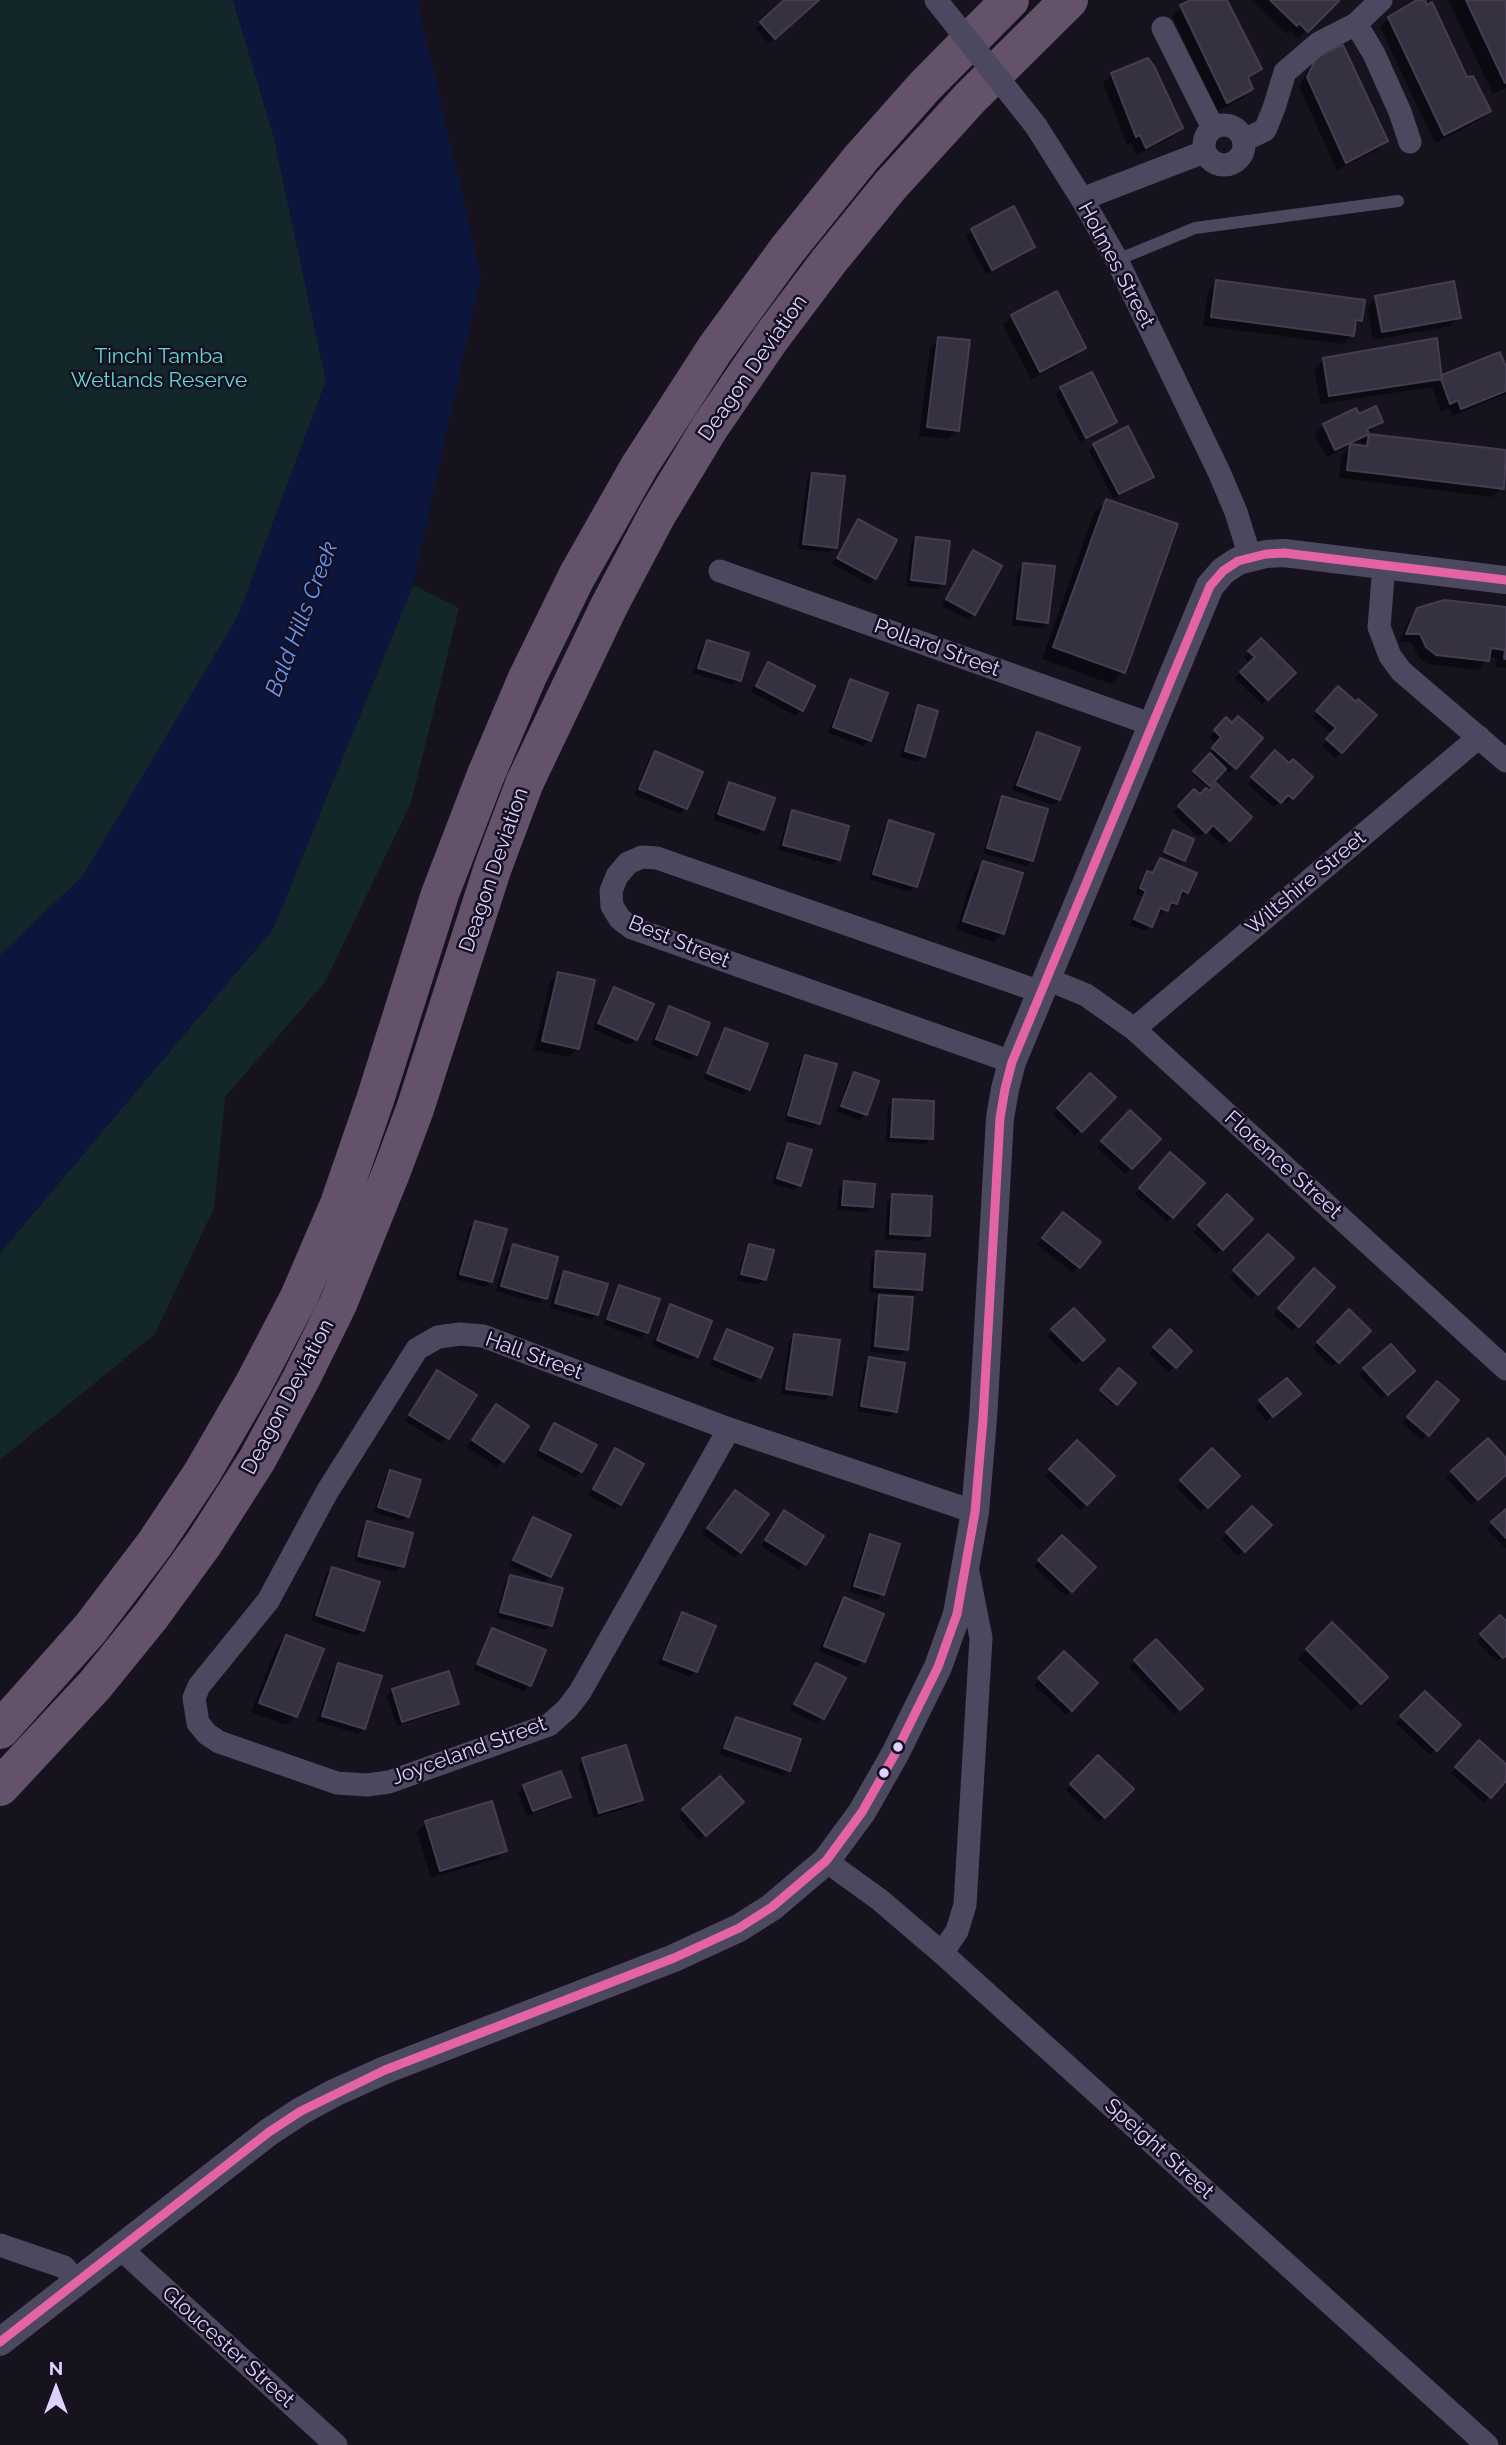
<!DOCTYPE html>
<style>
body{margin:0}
#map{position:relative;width:1506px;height:2445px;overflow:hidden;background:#16131e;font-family:Raleway,sans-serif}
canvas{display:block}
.north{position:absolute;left:21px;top:2354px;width:70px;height:70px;-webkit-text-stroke:5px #150f22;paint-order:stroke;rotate:0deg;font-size:19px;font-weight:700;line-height:28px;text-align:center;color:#ded1fd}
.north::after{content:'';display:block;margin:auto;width:24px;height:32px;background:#ded1fd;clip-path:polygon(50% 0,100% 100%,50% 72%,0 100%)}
</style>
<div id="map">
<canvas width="1506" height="2445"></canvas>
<div class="north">N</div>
</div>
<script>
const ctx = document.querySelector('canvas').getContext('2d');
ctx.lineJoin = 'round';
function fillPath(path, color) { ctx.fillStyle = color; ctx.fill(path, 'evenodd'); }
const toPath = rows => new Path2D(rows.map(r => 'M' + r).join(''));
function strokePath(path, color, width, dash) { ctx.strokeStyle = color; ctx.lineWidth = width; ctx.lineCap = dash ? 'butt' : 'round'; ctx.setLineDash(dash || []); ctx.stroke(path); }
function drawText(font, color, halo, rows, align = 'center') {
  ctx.font = font + ' Raleway,sans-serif'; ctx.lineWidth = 5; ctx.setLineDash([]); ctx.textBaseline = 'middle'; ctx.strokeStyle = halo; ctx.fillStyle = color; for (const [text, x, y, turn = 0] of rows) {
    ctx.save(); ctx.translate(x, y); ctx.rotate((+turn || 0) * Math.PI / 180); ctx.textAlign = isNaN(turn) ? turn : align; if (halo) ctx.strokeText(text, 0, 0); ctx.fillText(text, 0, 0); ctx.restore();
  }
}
fillPath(toPath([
 [0,0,233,0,273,134,326,381,238,616,83,876,0,955],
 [413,585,459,608,411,803,325,982,225,1097,214,1208,155,1334,0,1460,0,1253,273,929]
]), '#13262a');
fillPath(toPath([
 [233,0,417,0,481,276,413,585,273,929,0,1253,0,955,83,876,238,616,326,381,273,134]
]), '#0c163c');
fillPath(toPath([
 [787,0,817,0,769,44,756,29],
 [1195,0,1225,0,1260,69,1247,80,1251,89,1242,98,1218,111,1172,16,1181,7],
 [1253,0,1335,0,1336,1,1298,39,1290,31,1287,34],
 [1420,0,1423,0,1466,79,1488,111,1480,120,1435,143,1380,27,1389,18],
 [1448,0,1506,0,1506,88,1493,94],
 [1318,58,1386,141,1377,150,1337,170,1299,87,1309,68],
 [1112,74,1181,128,1172,137,1136,155,1131,143,1127,145,1103,83],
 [972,230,1033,247,1028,253,986,274,966,236],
 [1217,282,1360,320,1354,327,1352,335,1343,344,1203,326,1208,291],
 [1376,298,1459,317,1450,326,1373,340,1367,306],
 [1012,316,1084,348,1075,357,1031,379,1003,325],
 [939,339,957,430,948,439,919,436,930,348],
 [1499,354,1506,372,1506,394,1452,416,1449,408,1441,411,1432,387,1321,404,1314,369,1323,360,1440,377],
 [1061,389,1115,421,1109,427,1080,442,1056,395],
 [1355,410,1358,416,1381,421,1372,430,1362,435,1506,452,1502,488,1493,497,1339,478,1342,455,1351,446,1360,447,1361,441,1326,457,1315,434,1324,425],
 [1094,445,1152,476,1146,482,1113,499,1089,451],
 [812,474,835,547,829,552,798,549,807,480],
 [1106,501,1123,672,1111,684,1042,659,1094,513],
 [859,521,895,541,874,578,869,584,832,564,853,527],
 [916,538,943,584,937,589,906,586,911,544],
 [973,552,974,614,968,619,942,606,968,558],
 [1024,564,1047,623,1041,628,1012,625,1018,570],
 [1506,608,1506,668,1496,667,1497,659,1488,657,1478,670,1427,664,1418,656,1411,642,1399,642,1409,619,1418,610],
 [1261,640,1293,673,1262,704,1235,678,1250,664,1244,657],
 [707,642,739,680,733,685,693,673,701,647],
 [769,664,801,710,796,716,751,692,763,670],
 [850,681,869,740,863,746,828,733,845,687],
 [1338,689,1356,704,1374,715,1335,758,1322,746,1332,735,1312,717],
 [919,707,923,756,917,762,900,757,913,713],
 [1226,719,1232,725,1261,738,1229,773,1224,769,1207,787,1192,774,1209,756,1208,755,1217,744,1209,737],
 [1037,734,1077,749,1059,800,1053,805,1012,790,1032,740],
 [1275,752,1289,765,1311,777,1286,804,1281,799,1274,807,1247,784],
 [655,754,685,808,680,814,634,795,649,759],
 [730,784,763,829,757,835,713,820,724,790],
 [1194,791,1200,797,1250,817,1223,845,1206,830,1199,837,1173,813],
 [1003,798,1032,860,1026,866,983,853,997,804],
 [793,812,847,827,838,860,832,865,778,850,787,818],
 [890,822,916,886,910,892,869,879,884,828],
 [1173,832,1183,860,1181,863,1163,855],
 [1160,861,1187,892,1181,898,1178,896,1175,903,1170,909,1167,908,1160,915,1156,913,1151,926,1145,931,1130,925,1142,897,1135,894,1142,878,1147,873,1151,874],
 [983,863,1003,933,994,942,956,930,974,872],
 [559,973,578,1048,569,1057,534,1050,550,982],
 [614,989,636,1039,630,1045,593,1029,609,994],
 [669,1008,696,1054,690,1060,651,1045,664,1014],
 [725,1030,749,1089,743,1095,703,1079,720,1036],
 [805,1057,818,1123,813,1129,784,1121,800,1063],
 [854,1074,865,1114,860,1120,837,1112,848,1080],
 [1091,1075,1113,1097,1075,1136,1053,1114],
 [894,1101,931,1138,926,1144,886,1142,888,1107],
 [1130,1113,1159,1139,1125,1174,1097,1148],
 [788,1145,799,1185,794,1190,772,1184,783,1150],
 [1165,1160,1172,1217,1167,1222,1135,1194],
 [845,1183,872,1206,866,1212,837,1210,839,1189],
 [892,1196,928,1235,923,1241,885,1239,887,1202],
 [1227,1197,1250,1219,1217,1254,1193,1232],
 [1057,1220,1099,1243,1073,1273,1037,1244],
 [475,1223,491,1281,485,1287,455,1279,469,1228],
 [1268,1237,1291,1259,1251,1299,1229,1277],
 [513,1246,545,1298,539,1303,496,1291,507,1252],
 [750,1246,764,1279,758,1285,737,1280,744,1252],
 [877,1253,920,1289,915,1295,869,1292,871,1259],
 [564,1273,597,1314,591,1320,550,1308,558,1279],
 [1308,1276,1332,1287,1292,1331,1273,1315],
 [620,1287,646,1332,641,1338,603,1325,614,1293],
 [880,1296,907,1349,901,1355,870,1352,874,1302],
 [671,1306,697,1356,691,1361,652,1346,665,1312],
 [1074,1310,1102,1340,1076,1365,1047,1336],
 [1349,1312,1368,1331,1332,1367,1313,1348],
 [727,1331,771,1349,759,1377,753,1383,710,1365,722,1337],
 [1170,1331,1190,1351,1169,1372,1149,1354],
 [795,1336,831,1395,825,1400,781,1394,789,1341],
 [870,1359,895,1411,890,1417,857,1411,864,1365],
 [1365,1369,1407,1376,1381,1399,1359,1374],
 [1120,1371,1134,1383,1113,1406,1099,1393],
 [437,1373,474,1396,442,1444,405,1421],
 [1432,1389,1427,1434,1422,1440,1402,1423],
 [1293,1400,1266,1421,1255,1407,1260,1402],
 [491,1412,526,1426,497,1467,467,1447],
 [554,1426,581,1471,575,1477,536,1456,549,1431],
 [1488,1440,1506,1460,1506,1474,1471,1505,1446,1478],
 [1077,1442,1113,1476,1080,1510,1045,1476],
 [616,1450,620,1503,614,1509,588,1495,610,1456],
 [1212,1451,1238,1476,1201,1512,1176,1487],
 [391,1472,408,1516,402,1521,374,1512,385,1478],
 [735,1492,740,1552,734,1557,702,1534],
 [1252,1508,1269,1525,1238,1556,1221,1539],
 [784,1512,822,1536,799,1570,761,1546],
 [1506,1512,1506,1549,1487,1529],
 [534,1520,550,1576,544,1582,509,1566,528,1525],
 [368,1523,402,1566,396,1572,354,1561,362,1529],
 [871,1536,882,1594,877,1600,849,1591,865,1542],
 [1062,1537,1093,1567,1066,1596,1034,1566],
 [332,1569,363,1630,357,1636,311,1621,326,1574],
 [511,1577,551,1625,545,1630,496,1617,505,1582],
 [844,1599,863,1661,857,1667,819,1651,838,1605],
 [682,1614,696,1671,690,1677,658,1664,677,1620],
 [1500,1618,1506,1624,1506,1653,1497,1662,1476,1641],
 [1332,1625,1385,1677,1351,1711,1298,1659],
 [493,1630,530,1685,524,1691,473,1670,487,1635],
 [286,1637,295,1716,286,1725,251,1712,277,1646],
 [1156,1642,1200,1689,1174,1714,1129,1667],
 [1064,1653,1096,1683,1066,1715,1034,1685],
 [339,1665,364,1729,358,1734,317,1721,333,1670],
 [816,1665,823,1718,817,1724,790,1710,810,1670],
 [393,1690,457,1703,451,1709,397,1726,387,1696],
 [1425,1693,1459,1725,1430,1755,1396,1723],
 [736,1719,789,1770,783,1776,720,1754,730,1725],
 [1474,1748,1506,1766,1506,1778,1484,1803,1451,1773],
 [1098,1758,1131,1789,1099,1822,1066,1790],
 [583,1760,641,1800,635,1806,594,1818,578,1765],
 [720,1778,736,1808,699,1840,678,1816],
 [524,1786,569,1797,564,1802,527,1816,518,1792],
 [426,1823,505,1850,496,1859,431,1878,417,1832]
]), '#0007');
const building = toPath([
 [784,0,819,0,775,39,760,22,784,0],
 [1191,0,1227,0,1262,69,1248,77,1253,89,1227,103,1180,5,1191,0],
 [1270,0,1338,0,1339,1,1308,32,1299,23,1297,26,1270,0],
 [1417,0,1425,0,1427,5,1432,2,1467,77,1473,76,1491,111,1444,135,1388,17,1417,0],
 [1466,0,1506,0,1506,82,1505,83,1466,0],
 [1343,45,1388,141,1346,163,1307,77,1317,57,1343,45],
 [1148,58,1154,66,1183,128,1146,148,1140,135,1136,137,1111,73,1148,58],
 [1014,206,1035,247,992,270,971,229,1014,206],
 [1216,280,1365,300,1362,321,1356,320,1354,336,1211,317,1216,280],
 [1454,281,1461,318,1382,332,1375,296,1454,281],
 [1057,291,1086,348,1040,372,1011,315,1057,291],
 [938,337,970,340,959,431,927,427,938,337],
 [1437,338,1442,379,1329,396,1323,358,1437,338],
 [1500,352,1506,367,1506,391,1461,409,1458,400,1450,404,1441,379,1442,379,1442,375,1500,352],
 [1092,372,1117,422,1086,438,1060,387,1092,372],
 [1376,406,1383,422,1367,429,1369,434,1335,450,1323,424,1356,408,1359,414,1376,406],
 [1128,426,1154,477,1119,494,1093,444,1128,426],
 [1369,434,1506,450,1504,489,1347,470,1350,444,1367,446,1369,434],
 [812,473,845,476,837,548,803,544,812,473],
 [1106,499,1178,524,1125,673,1053,647,1106,499],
 [858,519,897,540,876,579,837,558,858,519],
 [916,537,950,541,945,584,911,580,916,537],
 [973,550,1002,566,975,615,946,599,973,550],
 [1023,563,1055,566,1048,623,1017,619,1023,563],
 [1444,600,1506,607,1506,659,1504,658,1505,650,1491,648,1489,661,1436,655,1426,647,1420,634,1406,634,1417,608,1444,600],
 [1261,638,1296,673,1268,700,1240,672,1255,657,1248,651,1261,638],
 [707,640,749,653,741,681,698,668,707,640],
 [768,662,815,686,803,711,756,686,768,662],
 [850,679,888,693,871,741,833,727,850,679],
 [1338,686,1356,702,1358,699,1377,715,1342,753,1326,739,1336,728,1316,711,1338,686],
 [918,705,938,711,925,757,905,751,918,705],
 [1238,716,1263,738,1236,769,1212,748,1221,737,1214,730,1226,717,1232,723,1238,716],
 [1037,732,1080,748,1060,800,1017,785,1037,732],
 [1275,750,1289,763,1293,759,1313,777,1293,799,1288,795,1281,803,1251,777,1275,750],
 [655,751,703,772,687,809,639,789,655,751],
 [1210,753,1226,769,1210,786,1193,771,1210,753],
 [729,782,775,798,764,830,718,814,729,782],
 [1216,783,1252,817,1230,841,1213,825,1206,833,1178,806,1194,789,1200,794,1206,788,1209,791,1216,783],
 [1002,796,1048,809,1033,861,987,848,1002,796],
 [792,810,849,826,840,860,783,845,792,810],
 [889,820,934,834,917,887,873,874,889,820],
 [1173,830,1194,839,1185,861,1164,852,1173,830],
 [1160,858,1197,873,1188,893,1182,890,1177,904,1171,902,1168,911,1160,908,1152,927,1134,919,1146,891,1140,888,1147,871,1153,873,1160,858],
 [983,861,1023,873,1004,934,963,921,983,861],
 [558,972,595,980,579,1049,542,1041,558,972],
 [614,987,654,1004,637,1040,598,1023,614,987],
 [669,1006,710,1023,697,1055,656,1039,669,1006],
 [725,1028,768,1044,750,1090,707,1073,725,1028],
 [805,1055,837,1064,820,1124,788,1115,805,1055],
 [854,1072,879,1081,867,1115,841,1106,854,1072],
 [1090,1073,1116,1097,1082,1132,1057,1108,1090,1073],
 [893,1099,934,1101,933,1139,891,1137,893,1099],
 [1130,1110,1161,1139,1132,1169,1101,1141,1130,1110],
 [788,1143,812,1150,801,1186,777,1178,788,1143],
 [1170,1152,1205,1183,1173,1218,1139,1188,1170,1152],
 [844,1181,875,1184,873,1207,842,1205,844,1181],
 [892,1194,932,1196,930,1236,890,1234,892,1194],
 [1227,1194,1253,1219,1223,1250,1198,1225,1227,1194],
 [1063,1212,1101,1242,1080,1268,1042,1238,1063,1212],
 [475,1221,507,1229,492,1282,460,1274,475,1221],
 [1268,1234,1294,1258,1258,1295,1233,1270,1268,1234],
 [513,1244,558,1257,547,1299,501,1286,513,1244],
 [749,1244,774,1250,766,1280,741,1274,749,1244],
 [876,1251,925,1254,922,1290,874,1287,876,1251],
 [1314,1268,1335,1287,1299,1327,1278,1308,1314,1268],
 [564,1271,608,1284,598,1315,555,1303,564,1271],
 [619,1285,660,1299,648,1333,607,1319,619,1285],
 [879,1295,913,1297,908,1350,875,1346,879,1295],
 [670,1304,712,1321,698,1357,657,1340,670,1304],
 [1074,1308,1105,1340,1083,1361,1051,1329,1074,1308],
 [1349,1309,1371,1331,1339,1363,1317,1342,1349,1309],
 [727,1329,773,1348,761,1378,714,1359,727,1329],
 [1170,1329,1192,1351,1176,1368,1153,1347,1170,1329],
 [794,1334,840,1340,832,1395,786,1389,794,1334],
 [1391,1344,1415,1371,1388,1395,1363,1368,1391,1344],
 [869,1357,905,1363,897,1412,861,1406,869,1357],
 [1119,1368,1136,1383,1117,1405,1100,1390,1119,1368],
 [437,1370,477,1395,449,1439,409,1415,437,1370],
 [1287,1378,1301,1394,1273,1417,1259,1400,1287,1378],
 [1437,1381,1459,1400,1429,1436,1407,1417,1437,1381],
 [496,1404,529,1426,504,1462,472,1440,496,1404],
 [554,1423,597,1445,582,1472,540,1450,554,1423],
 [1488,1438,1506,1458,1506,1475,1478,1500,1451,1471,1488,1438],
 [1077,1440,1115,1476,1087,1505,1049,1469,1077,1440],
 [615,1448,644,1464,621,1505,593,1489,615,1448],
 [1212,1448,1240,1476,1208,1508,1180,1480,1212,1448],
 [390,1470,421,1480,409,1517,378,1507,390,1470],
 [735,1490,769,1514,741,1553,707,1528,735,1490],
 [1252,1506,1272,1525,1245,1552,1226,1532,1252,1506],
 [1506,1509,1506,1538,1491,1522,1506,1509],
 [784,1510,824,1536,806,1565,765,1540,784,1510],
 [533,1517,571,1535,551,1577,513,1560,533,1517],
 [367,1521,413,1533,404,1567,358,1556,367,1521],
 [870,1534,900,1544,884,1595,854,1586,870,1534],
 [1062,1535,1096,1567,1072,1592,1038,1560,1062,1535],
 [332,1567,380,1582,364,1631,316,1615,332,1567],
 [510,1575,563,1588,552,1626,500,1612,510,1575],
 [844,1597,884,1614,865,1662,824,1646,844,1597],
 [682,1612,716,1626,697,1672,663,1659,682,1612],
 [1500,1615,1506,1621,1506,1656,1503,1658,1480,1634,1500,1615],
 [1332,1622,1388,1677,1361,1704,1306,1649,1332,1622],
 [492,1628,546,1650,531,1686,477,1664,492,1628],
 [286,1635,324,1649,297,1717,259,1703,286,1635],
 [1156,1639,1203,1689,1180,1710,1134,1660,1156,1639],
 [1064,1651,1098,1683,1072,1711,1038,1678,1064,1651],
 [338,1663,382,1676,365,1729,322,1716,338,1663],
 [816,1663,846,1678,824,1719,794,1704,816,1663],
 [449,1671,459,1704,402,1722,392,1689,449,1671],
 [1425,1691,1461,1725,1437,1751,1400,1716,1425,1691],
 [736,1717,801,1739,790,1771,724,1748,736,1717],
 [1479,1740,1506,1764,1506,1781,1491,1798,1455,1767,1479,1740],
 [626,1745,643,1800,599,1813,582,1758,626,1745],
 [1098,1755,1134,1789,1105,1818,1070,1784,1098,1755],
 [561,1771,571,1797,533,1811,523,1785,561,1771],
 [720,1776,744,1802,706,1836,682,1809,720,1776],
 [492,1801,507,1851,440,1871,425,1821,492,1801]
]);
fillPath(building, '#363140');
strokePath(building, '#443d51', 2);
strokePath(toPath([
 [1117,260,1195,228,1398,201]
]), '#4c485f', 12);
strokePath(toPath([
 [1356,24,1374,54,1400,112,1410,142],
 [1163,28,1213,128],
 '1204 145a20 20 0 1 1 40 0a20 20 0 1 1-40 0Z',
 [1036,126,1082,199,1117,260,1219,472,1236,512,1250,557],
 [1244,140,1265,130,1274,108,1285,72,1319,43,1356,24,1381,0],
 [1082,199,1204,152],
 [1384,565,1379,627,1390,656,1401,671,1506,761],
 [720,571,1153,725],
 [1047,979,1086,995,1134,1029,1506,1369],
 [1134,1029,1479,737],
 [1012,1062,632,928,620,919,612,906,611,891,617,876,628,863,642,857,657,858,1041,992],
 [729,1429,580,1692,567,1709,549,1725,389,1782,367,1785,337,1783,219,1742,207,1734,198,1723,194,1698,199,1686,268,1601,327,1492,417,1349,438,1337,460,1334,483,1336,729,1429,975,1512],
 [826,1861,880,1900,942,1953,1487,2445],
 [942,1953,957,1931,965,1905,981,1638,968,1572],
 [0,2245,64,2267,76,2281],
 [121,2249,336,2445]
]), '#4c485f', 23);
strokePath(toPath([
 [0,2342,269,2132,301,2111,334,2093,385,2070,674,1958,739,1928,772,1907,826,1861,862,1812,895,1754,938,1667,957,1614,975,1512,983,1419,1000,1118,1005,1089,1012,1062,1210,586,1223,571,1238,561,1266,554,1284,553,1506,580]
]), '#4c485f', 28);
strokePath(toPath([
 [0,1730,90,1629,154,1545,202,1473,253,1385,299,1297,339,1204,375,1100,440,894,485,777,527,678,577,576,640,465,715,349,787,250,861,158,925,86,1010,0],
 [0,1787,95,1685,151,1616,204,1543,257,1460,301,1379,338,1304,391,1173,415,1109,493,867,525,782,609,606,657,515,710,427,771,338,829,261,890,186,970,98,1069,0]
]), '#64526a', 38);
strokePath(toPath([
 [936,0,1036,126]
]), '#4c485f', 23);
strokePath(toPath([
 [0,2342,269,2132,301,2111,385,2070,674,1958,739,1928,772,1907,826,1861,862,1812,895,1754,938,1667,957,1614,975,1512,983,1419,1000,1118,1005,1089,1012,1062,1210,586,1223,571,1238,561,1266,554,1284,553,1506,580]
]), '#e463a4', 9);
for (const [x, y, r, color] of [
 [898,1747,6,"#ded1fd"],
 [884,1773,6,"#ded1fd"]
]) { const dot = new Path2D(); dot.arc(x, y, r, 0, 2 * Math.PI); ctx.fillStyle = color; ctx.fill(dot); strokePath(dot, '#150f22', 2.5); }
drawText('21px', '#ded1fd', '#150f22', [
 ["Holmes Street",1116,265,62],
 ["Deagon Deviation",753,368,-55],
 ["Pollard Street",937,648,20],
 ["Deagon Deviation",494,870,-71],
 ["Wiltshire Street",1306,883,-40],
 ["Best Street",679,942,22],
 ["Florence Street",1283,1165,42],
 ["Hall Street",534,1356,20],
 ["Deagon Deviation",288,1397,-62],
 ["Joyceland Street",469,1751,-20],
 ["Speight Street",1159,2149,42],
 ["Gloucester Street",228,2347,42]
]);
drawText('21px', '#60dbd0', '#150f22', [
 ["Tinchi Tamba",159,357],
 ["Wetlands Reserve",159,381]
]);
drawText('italic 23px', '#639cfa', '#150f22', [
 ["Bald Hills Creek",302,619,-69]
]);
</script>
